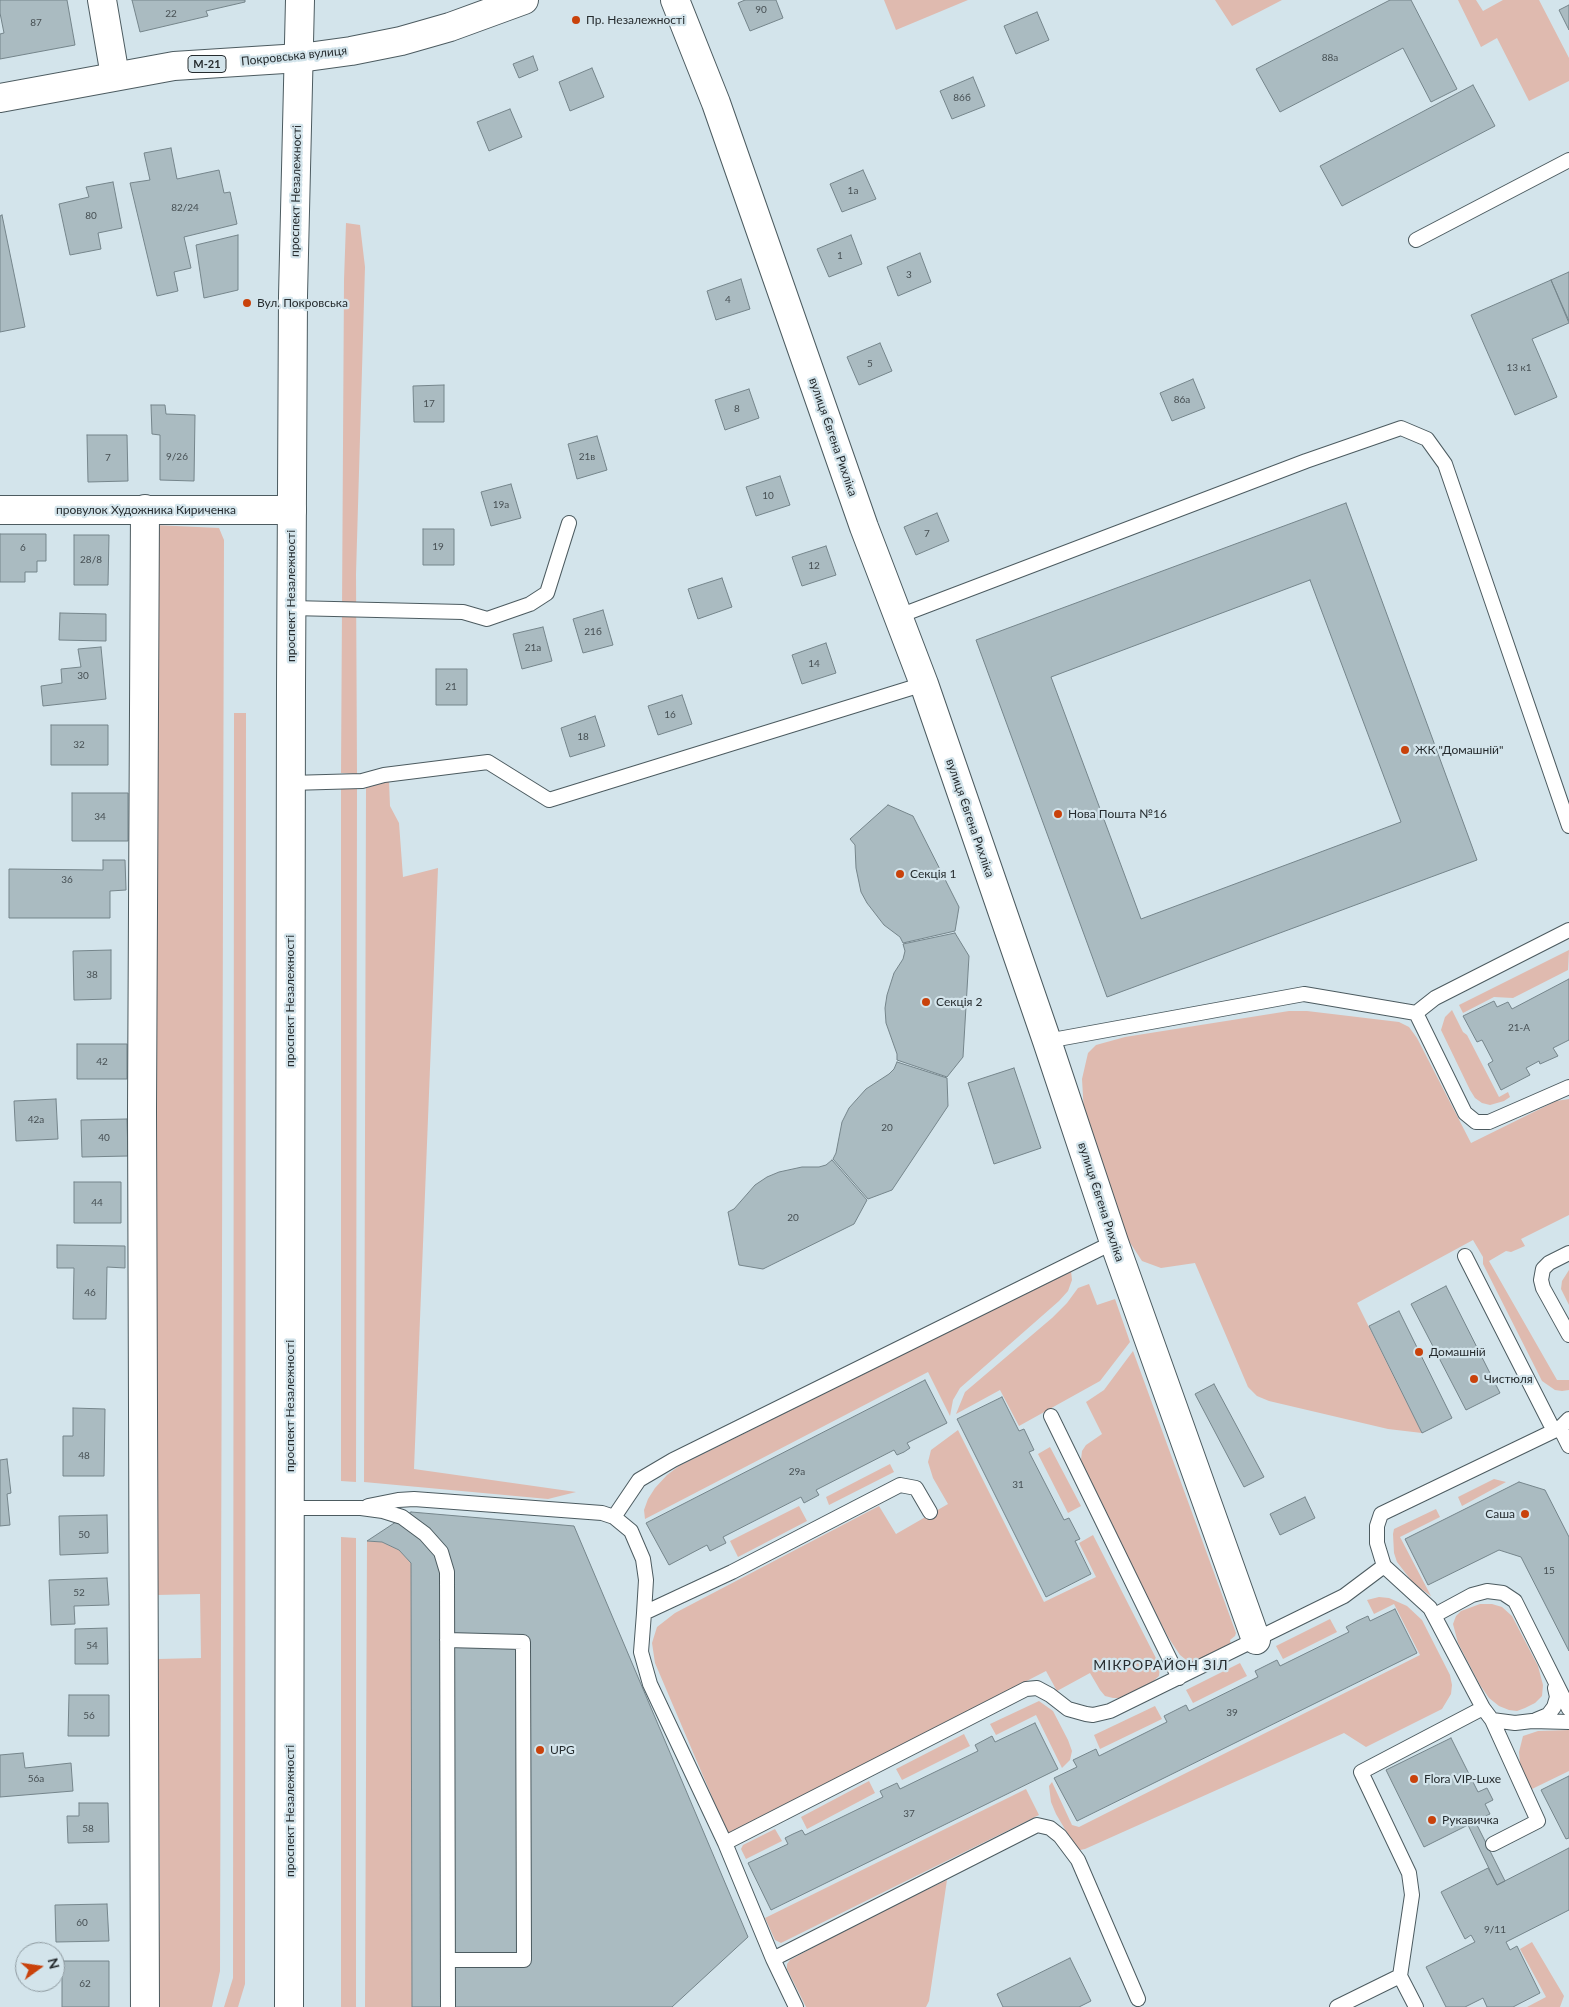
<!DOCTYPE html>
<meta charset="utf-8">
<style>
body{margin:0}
#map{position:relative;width:1569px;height:2007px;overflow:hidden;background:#d3e4eb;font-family:Lato,sans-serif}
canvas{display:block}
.north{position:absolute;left:15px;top:1942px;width:50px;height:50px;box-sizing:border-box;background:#d3e4eb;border:1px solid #8e9aa0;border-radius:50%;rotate:76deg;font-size:14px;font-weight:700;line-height:20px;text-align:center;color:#262c2f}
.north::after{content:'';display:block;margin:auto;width:18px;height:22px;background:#c9420b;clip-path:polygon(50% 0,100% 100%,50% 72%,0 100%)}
</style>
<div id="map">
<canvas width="1569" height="2007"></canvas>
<div class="north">N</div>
</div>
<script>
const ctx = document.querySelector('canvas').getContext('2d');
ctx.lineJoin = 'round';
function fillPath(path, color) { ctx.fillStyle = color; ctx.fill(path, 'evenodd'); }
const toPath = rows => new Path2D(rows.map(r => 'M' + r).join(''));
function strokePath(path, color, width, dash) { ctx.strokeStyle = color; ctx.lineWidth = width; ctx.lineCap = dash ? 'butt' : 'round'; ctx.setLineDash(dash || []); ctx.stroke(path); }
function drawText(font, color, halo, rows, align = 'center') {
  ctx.font = font + ' Lato,sans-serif'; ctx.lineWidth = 4.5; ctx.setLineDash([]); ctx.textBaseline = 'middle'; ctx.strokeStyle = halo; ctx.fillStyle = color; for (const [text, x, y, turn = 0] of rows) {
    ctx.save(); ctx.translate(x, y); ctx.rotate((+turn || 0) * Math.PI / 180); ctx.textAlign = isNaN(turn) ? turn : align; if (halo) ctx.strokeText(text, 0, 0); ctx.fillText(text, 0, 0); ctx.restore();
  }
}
fillPath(toPath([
 [884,0,968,0,896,30],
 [1215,0,1282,0,1232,26],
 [1458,0,1476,0,1483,11,1503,0,1539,0,1569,58,1569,81,1529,101,1497,38,1481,47],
 [346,223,360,225,365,267,356,574,357,774,341,773,344,280],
 [154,525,219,528,224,540,220,1971,212,2007,158,2007,160,1913,158,1659,201,1658,200,1594,157,1595],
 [234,713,246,713,245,1984,238,2007,224,2007,233,1978],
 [389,781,390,806,399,823,403,877,438,868,414,1469,576,1492,548,1499,364,1482,366,788],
 [341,789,357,789,356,1482,341,1481],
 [1569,950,1568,970,1513,998,1494,997,1463,1013,1459,1005],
 [1452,1010,1463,1032,1467,1035,1499,1097,1508,1092,1510,1097,1504,1101,1490,1105,1482,1103,1475,1098,1470,1090,1441,1030,1445,1017],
 [1289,1011,1307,1011,1399,1022,1409,1027,1417,1038,1471,1143,1556,1101,1569,1099,1569,1215,1521,1239,1525,1246,1511,1252,1506,1251,1489,1261,1557,1380,1569,1380,1569,1390,1562,1391,1555,1390,1542,1381,1483,1264,1483,1257,1473,1240,1357,1303,1422,1433,1388,1429,1269,1401,1257,1396,1248,1387,1195,1263,1161,1268,1142,1261,1125,1235,1084,1113,1082,1079,1088,1053,1096,1045,1125,1037],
 [1569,1270,1569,1305,1561,1289,1562,1281],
 [1071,1271,1072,1280,1068,1291,1059,1301,960,1388,953,1400,950,1416,928,1372,645,1519,644,1510,648,1499,655,1488,667,1475,679,1466],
 [1089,1284,1097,1305,1115,1299,1130,1342,1100,1381,1019,1426,1000,1390,956,1414,965,1392,1052,1318,1067,1303,1078,1288],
 [1133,1351,1236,1633,1235,1636,1230,1640,1231,1645,1191,1664,1180,1655,1168,1637,1085,1472,1081,1460,1082,1451,1086,1445,1102,1434,1086,1402,1104,1390],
 [958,1430,1044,1602,1096,1577,1079,1543,1093,1535,1160,1666,1159,1676,1149,1685,1121,1698,1113,1698,1105,1696,1100,1690,1090,1673,1057,1691,1046,1671,734,1832,727,1832,655,1663,652,1643,657,1627,675,1613,879,1506,896,1534,948,1504,933,1478,928,1462,931,1450],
 [1050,1447,1081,1506,1068,1513,1038,1454],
 [890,1464,894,1472,829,1505,826,1497],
 [1494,1479,1506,1482,1462,1506,1458,1497],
 [799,1506,807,1521,738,1557,730,1541],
 [1436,1509,1440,1517,1400,1537,1431,1596,1414,1584,1397,1562,1394,1553,1393,1534,1394,1529],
 [341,1537,356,1538,356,2007,341,2007],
 [367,1541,382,1542,399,1550,411,1563,412,2007,365,2007],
 [1379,1597,1389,1598,1407,1606,1422,1620,1450,1675,1452,1685,1451,1694,1442,1709,1366,1747,1344,1733,1085,1849,1080,1850,1076,1848,1056,1814,1051,1802,1049,1786,1052,1782,1072,1825,1079,1827,1420,1655,1394,1604,1374,1614,1367,1600],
 [1480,1604,1492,1604,1502,1607,1512,1616,1538,1666,1543,1685,1542,1696,1535,1703,1525,1708,1517,1711,1509,1710,1499,1706,1489,1698,1480,1685,1458,1643,1453,1624,1456,1616,1461,1611],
 [1330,1619,1337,1632,1283,1659,1276,1646],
 [1240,1663,1247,1676,1193,1703,1186,1690],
 [1039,1701,1053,1711,1068,1740,1072,1751,1070,1760,1062,1768,1036,1715,996,1735,990,1724],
 [1155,1706,1162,1719,1100,1749,1094,1735],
 [1569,1730,1569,1771,1532,1789,1523,1775,1520,1764,1519,1752,1523,1736,1538,1731],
 [964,1734,970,1746,902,1780,896,1769],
 [869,1781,875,1793,807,1829,801,1817],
 [1026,1789,1039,1815,781,1943,775,1940,765,1918],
 [775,1829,782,1841,746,1859,741,1849,743,1845],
 [947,1880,929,2001,926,2007,806,2007,787,1969,787,1964,790,1960,869,1917],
 [1532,1942,1564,1996,1560,2007,1527,2007,1546,1997,1520,1949]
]), '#dfbaaf');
const building = toPath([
 [0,0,67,0,75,45,0,59,0,34,4,33,0,13,0,0],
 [132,0,245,0,245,2,206,11,208,16,140,32,132,0],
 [745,0,776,0,783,18,750,31,738,3,745,0],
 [1390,0,1411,0,1457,89,1431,102,1403,48,1280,112,1256,69,1390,0],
 [1569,5,1569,30,1559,10,1569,5],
 [1037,12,1049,40,1016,54,1004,26,1037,12],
 [533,56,538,70,519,78,513,64,533,56],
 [592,68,604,97,570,111,559,82,592,68],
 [973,77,985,106,952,119,940,91,973,77],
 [1473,85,1495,126,1342,206,1320,166,1473,85],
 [510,109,522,137,489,151,477,122,510,109],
 [171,148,177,179,219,170,224,193,230,192,237,224,184,237,191,268,174,272,178,291,157,296,130,183,150,180,144,153,171,148],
 [863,170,876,199,842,212,830,184,863,170],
 [113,182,122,228,98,233,101,249,70,255,59,204,89,197,86,187,113,182],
 [2,215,25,327,0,332,0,216,2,215],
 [238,235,238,290,204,298,196,245,238,235],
 [851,235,862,264,829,277,817,249,851,235],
 [920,253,931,282,898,296,887,267,920,253],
 [1569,272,1569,321,1551,280,1569,272],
 [741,279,750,309,716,320,707,291,741,279],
 [1551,280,1569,323,1532,339,1557,397,1515,415,1471,315,1551,280],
 [880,343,892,371,859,385,847,357,880,343],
 [1193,379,1205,408,1172,421,1160,393,1193,379],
 [444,385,444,422,414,422,413,386,444,385],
 [749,389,759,418,725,430,715,400,749,389],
 [151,405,165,405,166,414,195,415,194,481,160,480,160,435,152,434,151,405],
 [87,435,127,435,128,481,88,482,87,435],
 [597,436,607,470,577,479,568,444,597,436],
 [780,476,790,505,756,516,746,487,780,476],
 [511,484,521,518,491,526,481,492,511,484],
 [1346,503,1477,860,1107,997,976,640,1346,503],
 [1310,580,1401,822,1141,919,1051,677,1310,580],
 [937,513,949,541,916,555,904,527,937,513],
 [423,529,454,529,454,565,423,565,423,529],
 [0,534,46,534,46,561,37,561,37,572,25,572,25,582,0,582,0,534],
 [74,535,109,535,108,585,74,585,74,535],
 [826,546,836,575,802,586,792,557,826,546],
 [722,578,732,607,698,619,688,589,722,578],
 [603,610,613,645,583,653,573,619,603,610],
 [60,613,106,614,106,641,59,640,60,613],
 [543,627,552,661,522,669,513,634,543,627],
 [826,643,836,673,802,684,792,655,826,643],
 [101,647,106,699,43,706,41,686,62,683,61,669,81,667,78,649,101,647],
 [436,669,467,669,467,705,436,705,436,669],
 [682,695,692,724,658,735,648,706,682,695],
 [595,716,605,746,570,757,561,728,595,716],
 [51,725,108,725,108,765,51,765,51,725],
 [72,793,128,793,128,841,72,841,72,793],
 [888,805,913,816,959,907,955,931,903,943,900,937,884,925,867,903,861,892,856,868,855,845,850,839,888,805],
 [103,860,125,860,126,890,110,891,110,918,9,918,9,869,103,870,103,860],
 [955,933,969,956,963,1057,947,1077,897,1060,897,1054,886,1023,885,1008,887,995,894,973,903,959,905,951,903,944,955,933],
 [111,950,111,999,74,1000,73,951,111,950],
 [1569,979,1569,1040,1553,1048,1558,1056,1540,1064,1539,1061,1526,1068,1530,1075,1501,1090,1488,1064,1493,1061,1482,1040,1477,1042,1463,1016,1494,1001,1497,1007,1508,1002,1512,1009,1569,979],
 [77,1044,127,1044,127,1079,77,1079,77,1044],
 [897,1062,947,1078,948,1106,892,1190,868,1199,833,1159,836,1153,842,1122,849,1108,866,1089,889,1074,894,1069,897,1062],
 [1014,1068,1041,1148,994,1164,968,1083,1014,1068],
 [56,1099,58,1139,16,1141,14,1101,56,1099],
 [127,1119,128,1156,82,1157,81,1120,127,1119],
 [832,1160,867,1200,854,1224,763,1269,739,1265,728,1212,734,1209,755,1185,767,1177,779,1172,802,1167,819,1167,826,1165,832,1160],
 [74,1182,121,1182,121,1223,74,1223,74,1182],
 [57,1245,125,1246,125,1268,107,1267,106,1319,73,1319,74,1268,57,1268,57,1245],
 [1446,1286,1500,1393,1466,1410,1411,1304,1446,1286],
 [1399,1311,1452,1418,1422,1433,1369,1326,1399,1311],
 [925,1380,947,1423,907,1443,910,1448,904,1452,897,1455,894,1450,816,1490,819,1495,804,1503,801,1497,723,1537,726,1543,710,1551,707,1545,669,1565,646,1523,925,1380],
 [1214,1384,1264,1477,1244,1487,1195,1394,1214,1384],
 [1002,1397,1019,1431,1024,1429,1034,1450,1029,1452,1064,1520,1069,1518,1080,1539,1075,1541,1091,1574,1046,1597,957,1419,1002,1397],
 [73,1408,105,1409,104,1476,63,1476,63,1436,73,1436,73,1408],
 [7,1459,11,1493,7,1494,10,1525,0,1526,0,1460,7,1459],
 [1519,1482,1545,1490,1569,1537,1569,1651,1521,1557,1499,1550,1428,1585,1405,1539,1519,1482],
 [1305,1497,1315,1518,1280,1535,1270,1514,1305,1497],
 [411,1512,574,1526,748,1937,672,2007,412,2007,411,1563,399,1550,382,1542,367,1541,411,1512],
 [107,1515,108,1553,60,1555,59,1516,107,1515],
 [107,1578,109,1605,74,1606,75,1624,51,1625,49,1580,107,1578],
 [1395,1609,1417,1653,1077,1821,1054,1778,1077,1767,1073,1760,1096,1749,1099,1756,1167,1722,1164,1716,1186,1705,1189,1711,1258,1677,1255,1671,1277,1660,1280,1666,1349,1632,1346,1627,1357,1621,1368,1616,1370,1621,1395,1609],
 [107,1628,108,1664,75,1664,75,1629,107,1628],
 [69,1695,109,1695,109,1736,68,1736,69,1695],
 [1035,1723,1058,1769,771,1910,748,1863,788,1844,785,1838,793,1834,802,1830,805,1835,883,1797,880,1791,897,1783,900,1789,978,1751,975,1745,992,1736,995,1742,1035,1723],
 [1451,1738,1478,1792,1487,1788,1493,1800,1485,1804,1490,1814,1475,1821,1505,1881,1497,1885,1468,1825,1424,1847,1386,1770,1451,1738],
 [23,1753,25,1768,71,1763,73,1791,0,1797,0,1755,23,1753],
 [1569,1776,1569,1838,1566,1839,1541,1790,1569,1776],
 [79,1803,108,1803,109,1842,68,1843,67,1816,79,1816,79,1803],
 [1569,1848,1569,1910,1506,1942,1510,1950,1517,1946,1540,1993,1513,2007,1487,2007,1483,1998,1465,2007,1446,2007,1426,1967,1475,1942,1471,1935,1465,1939,1441,1892,1488,1868,1497,1885,1569,1848],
 [107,1904,109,1941,56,1942,55,1905,107,1904],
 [1070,1958,1091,2001,1079,2007,1003,2007,997,1994,1070,1958],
 [62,1961,109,1961,109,2007,62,2007,62,1961]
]);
fillPath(building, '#aabbc1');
strokePath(building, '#75858b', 1);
const service = toPath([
 [1416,240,1569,160],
 [291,608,463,612,487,619,530,604,547,593,569,523],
 [899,616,1306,461,1401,428,1427,439,1445,464,1569,826],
 [290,783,362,781,384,775,488,762,549,800,924,684],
 [1416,1013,1465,1113,1476,1122,1489,1122,1569,1087],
 [1047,1041,1304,994,1416,1013,1435,998,1569,930],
 [1569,1253,1549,1263,1543,1269,1541,1280,1543,1288,1569,1335],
 [1465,1256,1554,1431],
 [1051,1416,1179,1678],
 [1560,1428,1569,1419],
 [368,1506,398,1500,414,1499,602,1513,614,1517,631,1531,643,1559,646,1580,644,1613],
 [290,1508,361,1508,383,1511,402,1517,425,1534,441,1552,447,1572,448,2007],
 [614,1517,639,1480,673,1460,1114,1242],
 [1384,1566,1430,1608,1483,1708,1492,1720,1515,1723,1532,1721,1569,1722],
 [1435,1615,1472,1595,1487,1591,1503,1593,1515,1601,1569,1709],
 [447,1640,523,1642,524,1960,448,1960],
 [1492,1720,1538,1821,1493,1844],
 [1536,1720,1548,1715,1554,1707,1557,1697,1555,1688],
 [725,1843,650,1684,641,1652,644,1613,732,1572,900,1485,916,1488,930,1512],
 [773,1959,725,1843,1026,1689,1037,1688,1050,1695,1068,1709,1086,1714,1093,1715,1110,1711,1344,1596,1384,1566,1377,1543,1377,1526,1381,1514,1560,1428,1569,1446],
 [1400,1976,1412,1895,1409,1873,1361,1772,1483,1708],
 [796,2007,773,1959,1037,1825,1050,1828,1060,1836,1078,1860,1138,1999],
 [1337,2007,1400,1976,1416,2007]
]);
const minor = toPath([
 [102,0,115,76],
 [675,0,716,103,864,527,924,684,1047,1041,1114,1242,1256,1640],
 [0,510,292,510],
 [145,2007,142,1109,145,509]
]);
const primary = toPath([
 [289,2007,291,686,293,296,300,0]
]);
const trunk = toPath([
 [0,98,174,66,300,58,351,51,401,41,450,27,524,0]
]);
strokePath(service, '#4c5b60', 16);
strokePath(minor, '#4c5b60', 30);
strokePath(primary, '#4c5b60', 30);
strokePath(trunk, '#4c5b60', 30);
strokePath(service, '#fff', 14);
strokePath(minor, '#fff', 28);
strokePath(primary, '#fff', 28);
strokePath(trunk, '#fff', 28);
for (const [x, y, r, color] of [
 [576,20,5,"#c9420b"],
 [247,303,5,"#c9420b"],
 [1405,750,5,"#c9420b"],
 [1058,814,5,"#c9420b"],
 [900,874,5,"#c9420b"],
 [926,1002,5,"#c9420b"],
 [1419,1352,5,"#c9420b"],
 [1474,1379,5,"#c9420b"],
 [1525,1514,5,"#c9420b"],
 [540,1750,5,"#c9420b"],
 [1414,1779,5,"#c9420b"],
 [1432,1820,5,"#c9420b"]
]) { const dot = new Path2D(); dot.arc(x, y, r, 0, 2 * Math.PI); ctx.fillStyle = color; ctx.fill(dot); strokePath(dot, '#d3e4eb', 2); }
drawText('10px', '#475054', null, [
 ["90",761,10],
 ["22",171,14],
 ["87",36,23],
 ["88а",1330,58],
 ["86б",962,98],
 ["1а",853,191],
 ["82/24",185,208],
 ["80",91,216],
 ["1",840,256],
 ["3",909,275],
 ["4",728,300],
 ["5",870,364],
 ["13 к1",1519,368],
 ["86а",1182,400],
 ["17",429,404],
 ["8",737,409],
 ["9/26",177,457],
 ["21в",587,457],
 ["7",108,458],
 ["10",768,496],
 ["19а",501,505],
 ["7",927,534],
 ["19",438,547],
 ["6",23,548],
 ["28/8",91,560],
 ["12",814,566],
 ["21б",593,632],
 ["21а",533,648],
 ["14",814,664],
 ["30",83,676],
 ["21",451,687],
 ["16",670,715],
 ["18",583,737],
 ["32",79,745],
 ["34",100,817],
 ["36",67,880],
 ["38",92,975],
 ["21-А",1519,1028],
 ["42",102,1062],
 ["42а",36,1120],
 ["20",887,1128],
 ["40",104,1138],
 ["44",97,1203],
 ["20",793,1218],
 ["46",90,1293],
 ["48",84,1456],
 ["29а",797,1472],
 ["31",1018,1485],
 ["50",84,1535],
 ["15",1549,1571],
 ["52",79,1593],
 ["54",92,1646],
 ["39",1232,1713],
 ["56",89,1716],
 ["56а",36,1779],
 ["37",909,1814],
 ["58",88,1829],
 ["60",82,1923],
 ["9/11",1495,1930],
 ["62",85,1984]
]);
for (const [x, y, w] of [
 [207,64,38]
]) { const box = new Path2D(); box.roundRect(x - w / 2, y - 8.5, w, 17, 4); ctx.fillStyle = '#d3e4eb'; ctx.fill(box); strokePath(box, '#262c2f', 1); }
drawText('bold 11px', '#262c2f', null, [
 ["М-21",207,64]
]);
drawText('12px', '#262c2f', '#d3e4eb', [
 ["Пр. Незалежності",586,20],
 ["Вул. Покровська",257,303],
 ["ЖК \"Домашній\"",1415,750],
 ["Нова Пошта №16",1068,814],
 ["Секція 1",910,874],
 ["Секція 2",936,1002],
 ["Домашній",1429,1352],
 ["Чистюля",1484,1379],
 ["Саша",1515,1514,"right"],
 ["UPG",550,1750],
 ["Flora VIP-Luxe",1424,1779],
 ["Рукавичка",1442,1820]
], 'left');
drawText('12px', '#262c2f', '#d3e4eb', [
 ["Покровська вулиця",294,56,-6],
 ["проспект Незалежності",296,191,-89],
 ["вулиця Євгена Рихліка",833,437,71],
 ["провулок Художника Кириченка",146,510],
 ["проспект Незалежності",291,596,-90],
 ["вулиця Євгена Рихліка",970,818,71],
 ["проспект Незалежності",290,1001,-90],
 ["вулиця Євгена Рихліка",1101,1202,72],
 ["проспект Незалежності",290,1406,-90],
 ["проспект Незалежності",290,1811,-90]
]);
ctx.letterSpacing = '1px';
drawText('14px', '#262c2f', '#d3e4eb', [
 ["МІКРОРАЙОН ЗІЛ",1161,1665]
]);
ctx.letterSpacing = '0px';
</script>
